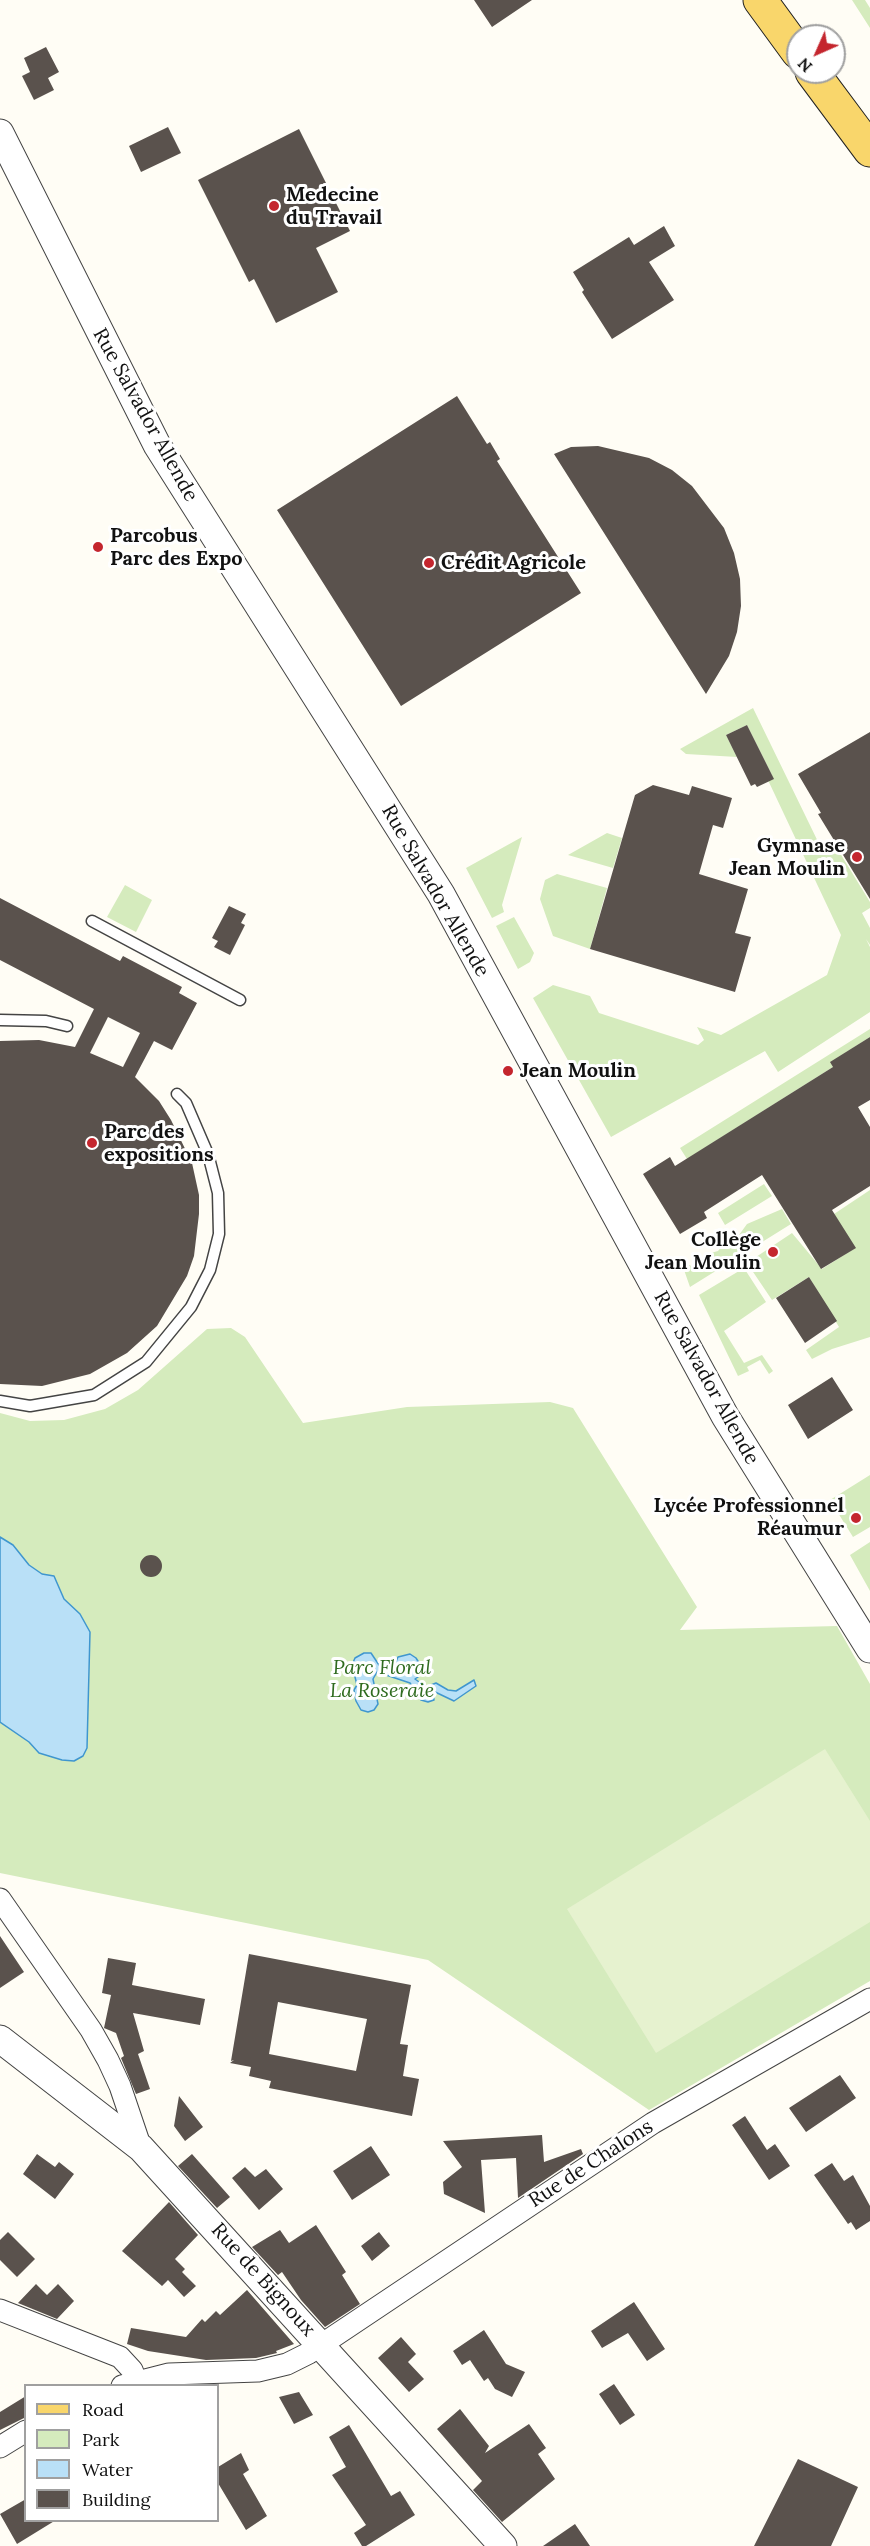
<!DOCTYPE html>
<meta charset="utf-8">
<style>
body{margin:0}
#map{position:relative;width:870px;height:2546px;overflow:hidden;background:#fffdf5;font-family:Lora,serif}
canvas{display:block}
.legend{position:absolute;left:24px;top:2384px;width:195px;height:138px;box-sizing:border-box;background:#fff;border:2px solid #a0a0a0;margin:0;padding:8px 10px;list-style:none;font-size:18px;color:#111}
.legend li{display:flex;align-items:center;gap:12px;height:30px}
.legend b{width:30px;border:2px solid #a0a0a0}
.north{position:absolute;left:786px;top:24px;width:60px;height:60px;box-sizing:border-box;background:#fff;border:2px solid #a0a0a0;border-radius:50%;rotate:225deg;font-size:16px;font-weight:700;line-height:24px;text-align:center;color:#111}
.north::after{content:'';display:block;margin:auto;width:21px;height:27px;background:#c4262e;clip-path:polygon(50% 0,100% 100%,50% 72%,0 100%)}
</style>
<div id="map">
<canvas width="870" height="2546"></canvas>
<ul class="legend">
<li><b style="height:8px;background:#f9d66b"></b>Road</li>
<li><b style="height:16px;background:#d5ebbd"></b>Park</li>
<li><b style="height:16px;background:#b9e0f7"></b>Water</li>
<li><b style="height:16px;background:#5a524d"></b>Building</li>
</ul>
<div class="north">N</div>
</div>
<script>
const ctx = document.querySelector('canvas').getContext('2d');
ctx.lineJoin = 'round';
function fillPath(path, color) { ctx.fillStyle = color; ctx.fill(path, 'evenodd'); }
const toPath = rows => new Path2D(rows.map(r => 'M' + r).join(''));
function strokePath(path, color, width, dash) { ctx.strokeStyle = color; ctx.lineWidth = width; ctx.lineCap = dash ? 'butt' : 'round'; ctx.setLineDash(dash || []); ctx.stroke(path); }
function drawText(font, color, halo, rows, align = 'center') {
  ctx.font = font + ' Lora,serif'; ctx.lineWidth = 6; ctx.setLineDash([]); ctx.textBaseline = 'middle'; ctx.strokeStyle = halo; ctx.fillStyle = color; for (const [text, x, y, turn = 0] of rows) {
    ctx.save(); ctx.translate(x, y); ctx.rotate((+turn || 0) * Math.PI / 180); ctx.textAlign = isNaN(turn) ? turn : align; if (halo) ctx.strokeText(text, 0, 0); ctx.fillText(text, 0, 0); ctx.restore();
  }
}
fillPath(toPath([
 [852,0,865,0,870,8,870,28],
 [753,708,824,854,835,845,870,902,870,908,862,913,870,928,870,945,866,939,870,947,870,1012,778,1072,765,1051,611,1137,533,998,553,985,590,996,599,1013,698,1045,704,1040,697,1027,721,1035,827,975,841,935,767,778,772,775,747,725,726,735,737,757,686,754,680,749],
 [607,833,622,838,613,868,568,855],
 [522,837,502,905,504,912,492,918,466,868],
 [557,874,607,888,590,949,553,936,540,899,545,880],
 [125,885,152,900,136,932,107,917],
 [514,917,534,953,530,962,518,969,496,926],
 [870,1029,870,1037,831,1062,833,1067,687,1159,680,1148],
 [764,1184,772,1196,725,1225,718,1213],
 [870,1190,870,1337,832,1349,812,1359,806,1350,839,1327,809,1277,772,1300,747,1263,792,1233,822,1269,855,1248,834,1214],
 [782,1209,791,1224,690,1287,683,1267,690,1265,694,1271,704,1266,707,1254,718,1251,727,1240,739,1235,747,1224],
 [744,1268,766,1302,724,1331,744,1363,762,1355,773,1371,769,1374,760,1360,747,1367,749,1371,738,1376,699,1295],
 [231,1328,245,1337,303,1423,407,1407,550,1402,573,1408,697,1607,680,1630,837,1626,870,1684,870,1981,649,2110,428,1960,0,1873,0,1413,30,1421,64,1420,105,1409,138,1390,207,1329],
 [870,1475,870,1527,853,1537,830,1500],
 [870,1542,870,1591,850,1555]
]), '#d5ebbd');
fillPath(toPath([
 [825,1749,870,1821,870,1922,656,2053,567,1909]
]), '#e6f2cf');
const water = toPath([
 [0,1537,13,1545,29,1565,42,1574,54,1576,64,1599,80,1614,90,1632,87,1748,83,1756,74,1761,62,1760,39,1753,29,1742,0,1722,0,1537],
 [364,1653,371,1653,379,1665,392,1671,398,1657,410,1654,416,1658,421,1666,418,1677,415,1679,426,1687,436,1683,448,1690,456,1691,474,1680,476,1686,454,1701,433,1691,434,1700,428,1702,421,1700,410,1683,377,1672,373,1679,378,1704,374,1710,368,1712,361,1710,356,1701,354,1690,357,1685,352,1665,355,1658,364,1653]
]);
fillPath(water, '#b9e0f7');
strokePath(water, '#3f96cf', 1.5);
fillPath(toPath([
 [474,0,532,0,492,27],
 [46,47,59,72,48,78,54,90,34,100,22,76,30,72,24,58],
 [168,127,181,153,141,172,129,146],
 [299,129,350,231,316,248,338,292,276,323,254,279,249,282,198,180],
 [664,226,675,246,649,262,674,300,612,339,582,292,584,290,573,272,629,237,634,245],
 [457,396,487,444,490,442,500,459,497,461,581,593,401,706,277,510],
 [598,446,649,458,672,470,692,486,724,528,734,553,740,579,741,606,737,632,729,656,706,694,554,454,571,447],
 [747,725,774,779,757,787,755,784,751,786,726,735],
 [870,732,870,899,818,814,821,813,798,774],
 [653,785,689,795,692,786,732,798,723,828,713,825,699,874,748,889,735,933,751,937,735,992,590,949,635,795],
 [0,898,120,961,123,956,182,987,179,993,197,1003,172,1050,154,1041,135,1077,159,1101,171,1120,192,1163,199,1195,199,1214,194,1256,187,1276,157,1326,127,1353,90,1374,42,1386,0,1384,0,1041,39,1040,75,1047,94,1009,0,960],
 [108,1017,140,1033,123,1067,90,1053],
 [229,906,246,914,241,923,245,925,230,955,214,947,218,941,212,938],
 [870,1037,870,1100,858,1107,870,1127,870,1186,832,1210,856,1248,821,1269,762,1175,704,1212,707,1218,680,1234,643,1174,670,1157,675,1166,833,1067,830,1062],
 [809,1277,837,1321,805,1343,776,1298],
 [832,1377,853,1410,808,1439,788,1405],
 '140 1566a11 11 0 1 1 22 0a11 11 0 1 1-22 0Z',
 [0,1936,24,1972,0,1988],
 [249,1954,411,1985,400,2044,408,2045,403,2076,419,2079,412,2116,269,2088,271,2081,249,2076,251,2067,230,2063,234,2060,231,2061],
 [278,2002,367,2019,356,2071,269,2054],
 [108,1958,136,1963,132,1985,205,1999,200,2025,133,2013,144,2051,138,2054,150,2089,136,2094,121,2058,124,2056,116,2033,104,2028,111,1995,102,1993],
 [840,2075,856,2098,806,2132,789,2108],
 [179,2096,203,2127,185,2141,174,2126],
 [745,2116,767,2150,775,2144,790,2166,769,2180,732,2125],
 [542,2135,544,2162,581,2149,583,2154,518,2198,516,2158,481,2160,485,2213,444,2194,443,2182,462,2167,443,2141],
 [371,2146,390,2175,352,2200,333,2171],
 [37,2154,55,2167,59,2162,74,2174,55,2199,23,2174],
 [192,2154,230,2197,217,2208,178,2166],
 [832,2163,844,2181,853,2175,870,2206,870,2221,856,2230,851,2222,848,2224,814,2175],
 [245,2167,255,2177,266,2169,283,2189,259,2210,232,2178],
 [169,2202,198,2235,175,2259,185,2269,182,2272,196,2286,184,2297,168,2280,162,2286,122,2251],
 [316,2225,346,2272,342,2275,360,2304,325,2327,301,2300,282,2272,278,2275,252,2247,280,2230,289,2243],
 [8,2232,35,2259,17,2277,0,2260,0,2240],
 [379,2232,390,2246,372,2261,361,2246],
 [36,2284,47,2295,58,2284,74,2301,57,2319,18,2303],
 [247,2290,294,2344,276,2351,277,2353,256,2358,206,2360,148,2351,127,2344,131,2328,186,2337,202,2319,205,2322,216,2311,220,2315],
 [634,2302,665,2349,647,2361,628,2333,602,2348,591,2331],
 [484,2330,506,2364,525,2372,512,2397,495,2389,488,2378,484,2381,470,2360,462,2365,453,2351],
 [401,2337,416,2354,408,2362,424,2379,409,2392,378,2358],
 [614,2384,635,2415,620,2425,599,2394],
 [299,2392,313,2415,294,2424,279,2397],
 [26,2396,26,2417,0,2430,0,2412],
 [460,2409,489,2446,485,2453,529,2424,546,2448,538,2454,555,2479,502,2522,473,2490,482,2481,437,2429],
 [349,2425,391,2496,400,2491,415,2515,366,2546,362,2546,354,2533,366,2525,332,2475,346,2467,329,2437],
 [241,2453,249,2470,243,2474,267,2516,246,2530,218,2483,218,2467],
 [798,2459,858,2487,831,2546,754,2546],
 [26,2499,26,2520,56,2520,17,2544,0,2514],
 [575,2524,590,2546,543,2546]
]), '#5a524d');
const service = toPath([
 [92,921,240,1000],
 [0,1020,46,1021,67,1026],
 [0,1401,30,1406,94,1395,146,1362,191,1307,210,1270,219,1234,218,1193,208,1154,186,1103,177,1094]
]);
const minor = toPath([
 [0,1899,91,2030,108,2060,120,2086,141,2148],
 [0,2310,120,2357,132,2370,136,2380],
 [122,2386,169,2374,258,2371,287,2364,309,2353,653,2123,870,1999],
 [0,2447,26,2431]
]);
const tertiary = toPath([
 [0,133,157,445,441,894,725,1416,870,1649],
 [0,2039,141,2148,503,2546]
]);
const primary = toPath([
 [760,0,798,52],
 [812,72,870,150]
]);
strokePath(service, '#444', 13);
strokePath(minor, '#444', 23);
strokePath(tertiary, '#444', 29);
strokePath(primary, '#222', 35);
strokePath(service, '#fff', 10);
strokePath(minor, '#fff', 21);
strokePath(tertiary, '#fff', 27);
strokePath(primary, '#f9d66b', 33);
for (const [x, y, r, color] of [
 [274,206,6,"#c4262e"],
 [98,547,6,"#c4262e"],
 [429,563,6,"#c4262e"],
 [857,857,6,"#c4262e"],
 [508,1071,6,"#c4262e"],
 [92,1143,6,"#c4262e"],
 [773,1252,6,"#c4262e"],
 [856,1518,6,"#c4262e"]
]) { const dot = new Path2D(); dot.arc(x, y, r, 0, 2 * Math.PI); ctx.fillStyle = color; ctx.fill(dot); strokePath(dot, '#fff', 2); }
drawText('bold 20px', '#111', '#fff', [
 ["Medecine",286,195],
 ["du Travail",286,218],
 ["Parcobus",110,536],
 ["Parc des Expo",110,559],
 ["Crédit Agricole",441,563],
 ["Gymnase",845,846,"right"],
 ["Jean Moulin",845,869,"right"],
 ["Jean Moulin",520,1071],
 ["Parc des",104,1132],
 ["expositions",104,1155],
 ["Collège",761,1240,"right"],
 ["Jean Moulin",761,1263,"right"],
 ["Lycée Professionnel",844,1506,"right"],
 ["Réaumur",844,1529,"right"]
], 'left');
drawText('20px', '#111', '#fff', [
 ["Rue Salvador Allende",145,415,61],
 ["Rue Salvador Allende",435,891,60],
 ["Rue Salvador Allende",706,1378,61],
 ["Rue de Chalons",591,2164,-33],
 ["Rue de Bignoux",263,2280,48]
]);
drawText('italic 20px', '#2f6b1f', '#fff', [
 ["Parc Floral",382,1668],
 ["La Roseraie",382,1691]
]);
</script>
